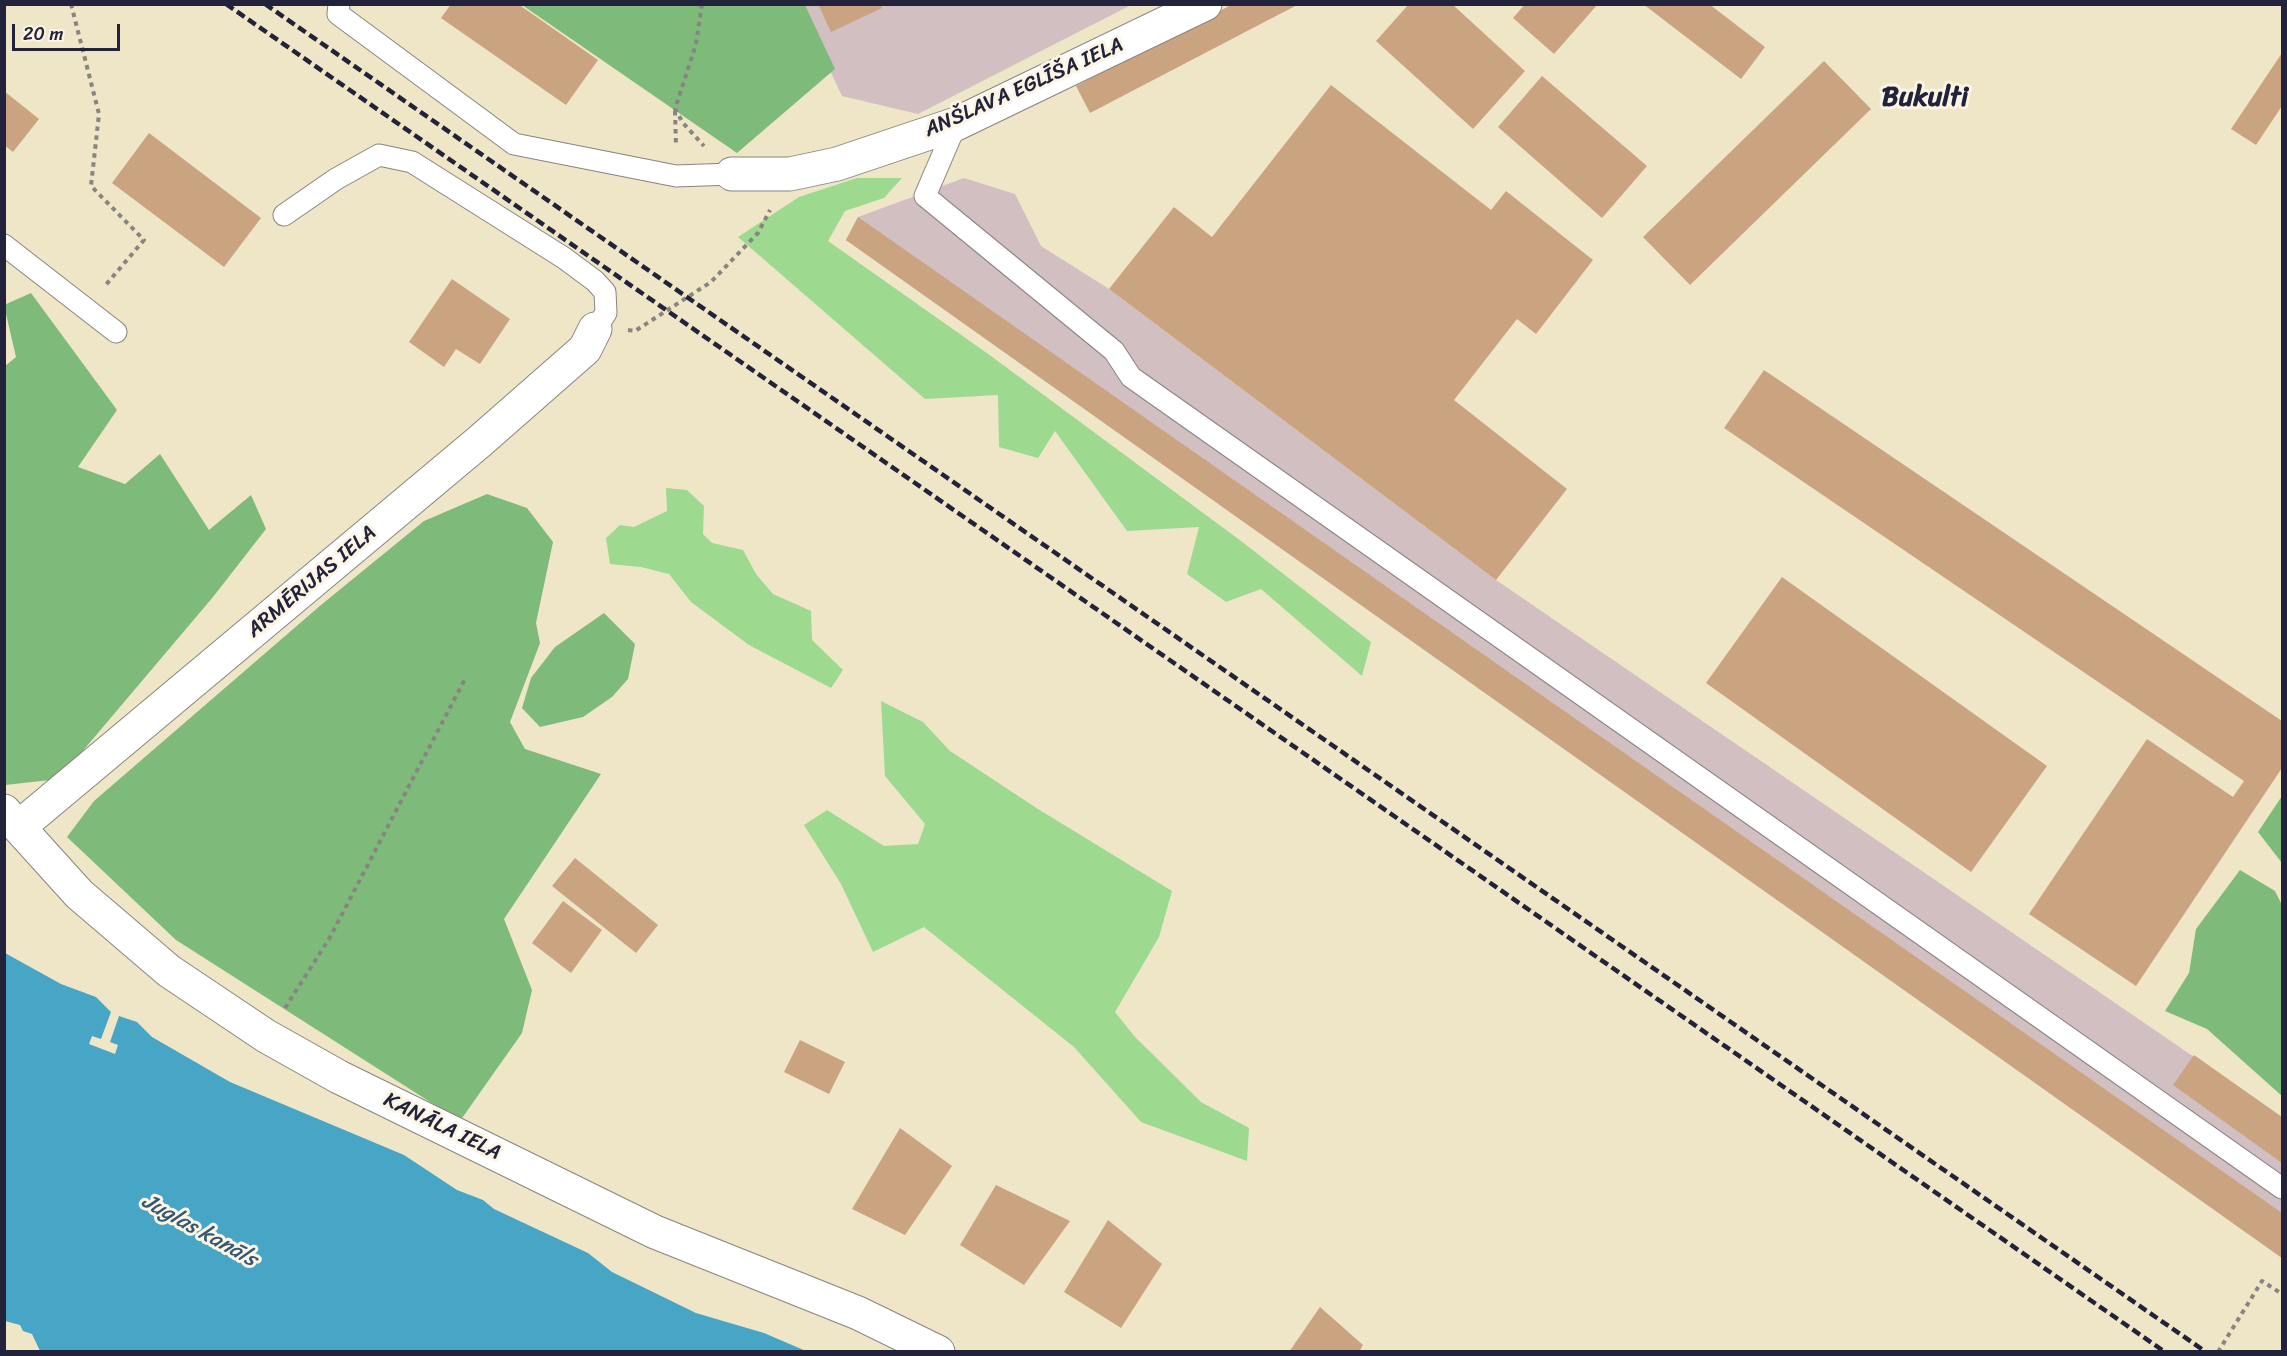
<!DOCTYPE html>
<meta charset="utf-8">
<style>
body{margin:0}
#map{position:relative;width:2287px;height:1356px;overflow:hidden;background:#eee6c7;font-family:Sriracha,sans-serif}
canvas{display:block}
.frame{position:absolute;inset:0;border:6px solid #22223b;pointer-events:none}
.scale{position:absolute;left:12px;top:24px;width:108px;height:27px;box-sizing:border-box;border:3px solid #22223b;border-top:0;padding-left:8px;font-size:18px;line-height:21px;white-space:nowrap;color:#22223b;-webkit-text-stroke:4px #fcf5e5;paint-order:stroke}
</style>
<div id="map">
<canvas width="2287" height="1356"></canvas>
<div class="frame"></div>
<div class="scale">20 m</div>
</div>
<script>
const ctx = document.querySelector('canvas').getContext('2d');
ctx.lineJoin = 'round';
function fillPath(path, color) { ctx.fillStyle = color; ctx.fill(path, 'evenodd'); }
const toPath = rows => new Path2D(rows.map(r => 'M' + r).join(''));
function strokePath(path, color, width, dash) { ctx.strokeStyle = color; ctx.lineWidth = width; ctx.lineCap = dash ? 'butt' : 'round'; ctx.setLineDash(dash || []); ctx.stroke(path); }
function drawText(font, color, halo, rows, align = 'center') {
  ctx.font = font + ' Sriracha,sans-serif'; ctx.lineWidth = 6; ctx.setLineDash([]); ctx.textBaseline = 'middle'; ctx.strokeStyle = halo; ctx.fillStyle = color; for (const [text, x, y, turn = 0] of rows) {
    ctx.save(); ctx.translate(x, y); ctx.rotate((+turn || 0) * Math.PI / 180); ctx.textAlign = isNaN(turn) ? turn : align; if (halo) ctx.strokeText(text, 0, 0); ctx.fillText(text, 0, 0); ctx.restore();
  }
}
fillPath(toPath([
 [799,5,1131,5,918,114,842,96],
 [964,178,1015,194,1041,246,1109,289,1496,580,2282,1117,2282,1258,846,240,858,217]
]), '#d2bfc1');
fillPath(toPath([
 [857,178,902,178,884,198,845,211,828,241,991,356,1241,541,1371,642,1362,676,1261,589,1226,602,1187,574,1199,527,1127,531,1055,431,1038,458,999,447,998,395,925,399,738,237,799,197],
 [666,488,687,490,704,506,703,534,712,543,743,550,756,574,773,594,811,611,812,640,843,670,831,688,749,645,691,602,669,574,641,567,610,564,606,538,620,525,634,527,667,511],
 [881,701,923,722,950,751,1038,809,1172,891,1159,937,1115,1012,1135,1037,1201,1102,1249,1128,1247,1161,1141,1122,1074,1047,924,927,873,952,841,884,804,825,827,810,884,846,918,844,925,824,885,776]
]), '#9dda8f');
fillPath(toPath([
 [522,5,805,5,835,69,737,153],
 [31,293,117,410,78,467,125,484,160,454,209,530,251,495,266,529,213,597,59,779,5,785,4,367,16,357,4,305],
 [487,494,527,508,553,542,536,623,540,643,510,722,525,749,601,774,504,919,532,990,522,1033,460,1121,176,940,67,837,94,801,321,605,424,521],
 [604,613,635,644,628,679,612,697,583,717,540,727,522,708,531,678,555,647],
 [2282,796,2282,863,2258,832],
 [2240,870,2275,891,2282,905,2282,1096,2207,1029,2165,1011,2189,973,2196,929]
]), '#7eba7a');
fillPath(toPath([
 [5,953,61,984,96,997,111,1012,101,1039,92,1036,89,1044,115,1054,118,1045,110,1042,119,1016,137,1022,152,1037,230,1082,404,1155,457,1190,483,1200,494,1209,588,1253,612,1272,696,1313,764,1333,806,1351,40,1351,32,1334,23,1331,20,1325,5,1321]
]), '#47a6c6');
fillPath(toPath([
 [451,4,518,4,598,60,566,105,441,18],
 [818,4,880,4,882,8,831,32],
 [1233,4,1299,4,1090,113,1076,86],
 [1409,4,1452,4,1525,71,1473,129,1376,41],
 [1525,4,1598,4,1554,54,1513,18],
 [1643,4,1709,4,1765,47,1741,79],
 [2282,53,2282,106,2256,145,2231,129],
 [1824,61,1871,109,1690,285,1643,237],
 [1542,76,1647,166,1602,218,1498,127],
 [1331,85,1491,210,1506,191,1593,260,1536,334,1517,319,1454,400,1567,489,1496,580,1109,289,1174,207,1212,237],
 [4,91,39,119,13,152,4,145],
 [149,133,261,218,224,267,112,183],
 [858,217,2282,1213,2282,1258,846,240],
 [452,279,510,319,480,364,456,349,444,367,409,342],
 [1764,370,2282,721,2282,768,2136,986,2029,914,2147,739,2233,797,2244,781,1724,428],
 [1782,577,2047,766,1971,872,1706,683],
 [575,858,658,925,636,953,552,886],
 [563,901,602,930,571,973,532,943],
 [800,1040,845,1062,829,1094,784,1072],
 [2194,1055,2282,1117,2282,1163,2173,1085],
 [900,1128,952,1166,905,1235,852,1209],
 [996,1185,1070,1221,1024,1285,960,1245],
 [1108,1220,1162,1264,1121,1328,1064,1292],
 [1320,1307,1363,1345,1359,1352,1289,1352]
]), '#caa480');
const service = toPath([
 [339,4,338,14,514,144,676,176,732,174],
 [956,124,925,196,1114,351,1131,377,2282,1188],
 [284,215,336,179,379,155,412,162,564,258,595,281,605,292,606,313,595,329],
 [4,245,116,332]
]);
const minor = toPath([
 [732,174,790,174,837,164,956,124,1205,4],
 [4,811,79,894,169,971,266,1036,339,1077,655,1232,858,1313,938,1352],
 [19,827,479,442,585,349,595,329]
]);
strokePath(service, '#888481', 23);
strokePath(minor, '#888481', 35);
strokePath(toPath([
 [71,4,99,114,91,186,144,240,104,287],
 [702,4,696,44,675,109,683,123,704,146],
 [675,111,676,146],
 [628,330,635,331,711,282,758,233,770,210],
 [285,1008,329,939,466,677],
 [2218,1352,2262,1281,2282,1294]
]), '#888481', 4, [4.5, 4.5]);
strokePath(service, '#fff', 21);
strokePath(minor, '#fff', 33);
strokePath(toPath([
 [226,4,2165,1352],
 [265,4,2206,1352]
]), '#22223b', 4.5, [9, 4.5]);
drawText('21px', '#22223b', '#fcf5e5', [
 ["ANŠLAVA EGLĪŠA IELA",1024,88,-24],
 ["ARMĒRIJAS IELA",312,582,-40],
 ["KANĀLA IELA",442,1127,26]
]);
drawText('italic 22px', '#315773', '#fcf5e5', [
 ["Juglas kanāls",199,1231,29]
]);
drawText('bold 27px', '#22223b', '#fcf5e5', [
 ["Bukulti",1925,98]
]);
</script>
